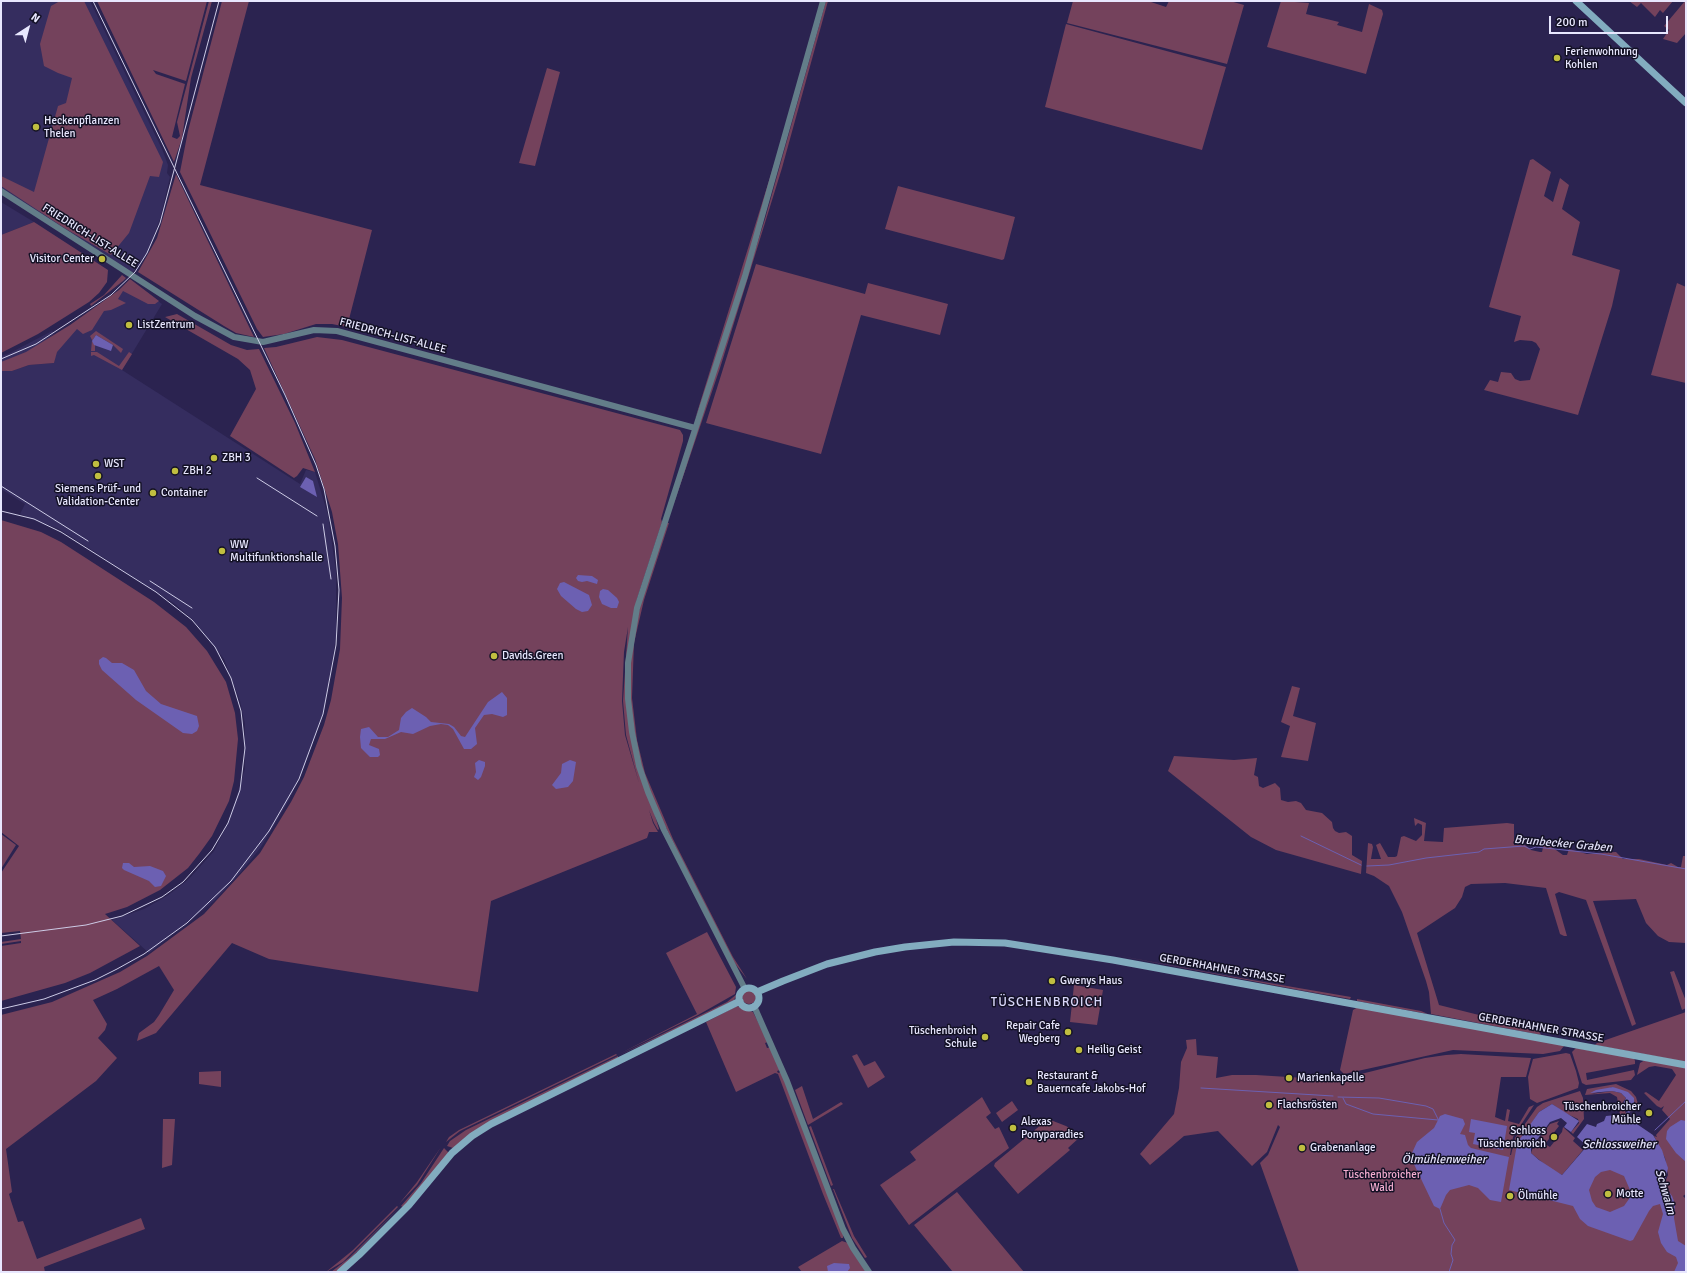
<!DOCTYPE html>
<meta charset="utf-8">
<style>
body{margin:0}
#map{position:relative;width:1687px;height:1273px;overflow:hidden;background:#2b2350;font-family:Signika,sans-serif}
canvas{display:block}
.frame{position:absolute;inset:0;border:2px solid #e8e7fe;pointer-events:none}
.north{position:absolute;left:8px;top:8px;width:40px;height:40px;-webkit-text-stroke:3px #131125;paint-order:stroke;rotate:36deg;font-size:11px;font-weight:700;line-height:16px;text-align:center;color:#e8e7fe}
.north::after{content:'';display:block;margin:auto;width:14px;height:18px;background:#e8e7fe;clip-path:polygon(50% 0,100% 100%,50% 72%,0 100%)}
.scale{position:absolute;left:1549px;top:16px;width:119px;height:18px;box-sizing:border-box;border:2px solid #e8e7fe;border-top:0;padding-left:5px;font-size:12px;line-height:14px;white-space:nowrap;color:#e8e7fe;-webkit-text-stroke:3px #131125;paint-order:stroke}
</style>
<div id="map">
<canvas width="1687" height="1273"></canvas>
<div class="frame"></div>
<div class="north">N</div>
<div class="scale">200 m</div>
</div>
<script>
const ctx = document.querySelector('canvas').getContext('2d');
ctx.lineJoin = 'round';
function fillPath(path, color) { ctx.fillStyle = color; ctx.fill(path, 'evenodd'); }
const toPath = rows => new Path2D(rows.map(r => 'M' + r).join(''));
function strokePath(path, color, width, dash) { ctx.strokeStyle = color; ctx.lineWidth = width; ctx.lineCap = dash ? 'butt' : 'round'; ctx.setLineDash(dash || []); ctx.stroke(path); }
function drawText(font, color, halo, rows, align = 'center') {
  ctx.font = font + ' Signika,sans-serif'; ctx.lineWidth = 3; ctx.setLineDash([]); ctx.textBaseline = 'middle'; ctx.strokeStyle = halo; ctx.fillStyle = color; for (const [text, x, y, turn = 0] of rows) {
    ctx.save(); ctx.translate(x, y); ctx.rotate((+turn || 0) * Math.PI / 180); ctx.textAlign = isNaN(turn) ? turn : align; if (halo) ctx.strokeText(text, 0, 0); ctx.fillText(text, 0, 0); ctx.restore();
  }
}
fillPath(toPath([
 [1,1,90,1,162,149,168,165,167,173,170,177,160,219,147,253,132,273,1,189],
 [1,202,34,222,1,235],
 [131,280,162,304,122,370,300,484,306,470,315,472,328,515,336,572,336,637,324,710,303,770,289,800,261,847,241,872,214,901,149,953,112,920,144,909,167,896,189,879,214,851,230,819,245,769,245,724,240,701,224,659,192,619,175,604,59,529,20,514,25,504,1,489,1,371,12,371,29,365,54,363,56,352,67,338,100,306,119,291],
 [52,331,54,334,31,352,1,364,1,356,10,353]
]), '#352d5f');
fillPath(toPath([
 [60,1,84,1,163,162,159,177,150,176,129,233,111,255,66,229,1,186,1,176,34,192,58,106,66,103,72,78,58,73,44,66,40,44,51,6],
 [97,1,207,1,186,81,153,70,156,74,185,84,172,137,177,139,180,136,177,122,209,1,212,1,191,78,182,138,174,162],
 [222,1,249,1,200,185,372,230,347,327,332,324,316,324,284,334,263,337,257,329,180,172,188,131],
 [826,1,828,1,782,168,720,368,670,515,765,219],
 [1073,1,1148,1,1166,7,1169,1,1230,1,1244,5,1227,64,1067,23],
 [1281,1,1309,3,1306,14,1339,22,1337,25,1362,32,1369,4,1382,10,1383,14,1366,74,1267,47],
 [1629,1,1673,1,1663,13,1660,10,1655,17,1641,3,1637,7],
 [1685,1,1686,33,1677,43,1663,39,1669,30,1664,26],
 [1066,24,1226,67,1202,150,1045,107],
 [547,68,560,72,535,166,519,163],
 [776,158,766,201,711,377,695,419],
 [1533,159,1551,172,1544,196,1553,202,1560,178,1569,185,1562,209,1580,222,1572,255,1620,270,1612,306,1578,415,1484,390,1490,380,1498,382,1501,372,1511,373,1515,379,1520,381,1530,380,1540,349,1536,343,1532,341,1520,340,1514,342,1521,316,1489,307,1530,160],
 [176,174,203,231,254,337,236,333,224,326,138,272,157,238],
 [898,186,1015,217,1004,259,1002,260,885,229],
 [34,222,108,270,107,282,99,293,89,302,38,334,1,353,1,235],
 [756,264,865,294,868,283,948,304,940,335,861,315,821,454,706,423],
 [122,275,126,278,123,281,91,306,90,304,104,295],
 [130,279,159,301,155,304,148,304,123,291,118,299,126,303,111,310,104,311,92,330,83,334,77,329,57,352,54,363,29,365,12,371,1,371,1,362,26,352,70,325,119,290],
 [1677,283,1686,287,1686,383,1651,375],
 [177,314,231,345,247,350,259,349,295,423,315,472,303,468,297,476,294,478,230,436,256,389,250,370,238,359,165,317],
 [96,331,123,349,121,353,113,345,96,335,92,341,95,345,95,351,91,351,92,340,90,336],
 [317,337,342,340,680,430,683,435,683,441,661,519,662,522,637,599,631,630,630,731,659,829,658,830,654,823,649,810,653,823,658,832,649,832,647,838,491,901,478,992,269,959,232,943,156,1033,137,1041,139,1033,154,1022,159,1015,174,990,159,966,117,989,93,1000,107,1024,105,1030,98,1038,117,1058,96,1081,6,1149,12,1192,9,1194,11,1201,18,1222,23,1221,37,1259,141,1218,145,1229,44,1267,45,1272,1,1272,1,1015,52,1002,120,972,147,956,204,914,260,853,291,802,304,777,324,725,331,700,340,649,342,598,338,544,332,512,315,459,264,348,276,347],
 [628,627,623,701,626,735,639,783,625,735,622,701,624,652],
 [91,352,97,352,119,366,129,352,132,354,122,370,94,355,91,356],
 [1,520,41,532,61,542,154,602,186,627,207,651,226,682,235,713,238,739,234,781,229,801,212,836,199,854,188,868,160,890,127,907,105,914,140,946,90,973,65,983,1,1001,1,946,21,943,21,941,1,944,1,942,21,939,20,931,1,933,1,873,19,846,1,832],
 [667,523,669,523,644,600,634,643,632,698,637,740,645,773,673,839,733,957,747,979,733,961,658,812,641,765,631,715,630,660,641,600],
 [1292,686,1300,688,1293,716,1316,723,1308,761,1281,757,1290,726,1281,722],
 [1174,756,1234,760,1257,758,1254,775,1258,777,1259,786,1263,788,1275,783,1280,788,1281,800,1288,802,1296,801,1301,803,1306,810,1322,813,1332,822,1333,828,1335,831,1339,833,1346,832,1352,836,1352,855,1362,861,1361,874,1276,850,1251,837,1168,771],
 [1414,818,1426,823,1424,841,1443,842,1444,828,1507,823,1514,824,1514,845,1525,845,1531,850,1540,852,1542,852,1544,843,1549,845,1563,855,1567,855,1569,849,1587,854,1616,852,1623,859,1639,859,1667,865,1671,863,1678,867,1681,867,1683,856,1686,856,1686,943,1669,942,1658,936,1646,923,1636,899,1593,901,1636,1024,1632,1026,1586,900,1559,892,1555,894,1567,936,1564,936,1560,934,1546,888,1505,883,1471,884,1465,887,1462,897,1455,908,1417,933,1439,1005,1491,1018,1515,1027,1539,1031,1541,1035,1431,1014,1429,992,1426,981,1402,912,1389,886,1374,876,1366,873,1368,843,1372,844,1373,847,1371,859,1381,859,1376,845,1380,843,1388,857,1395,857,1397,856,1401,837,1404,836,1416,841,1422,835,1422,825,1418,823,1415,826],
 [1,834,16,845,1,869],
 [707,932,736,987,735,994,698,1015,619,1054,697,1014,666,953],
 [1115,955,1229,976,1351,997,1350,999,1299,990],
 [1674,971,1686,1001,1686,1008,1682,1010,1670,972],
 [1074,985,1103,990,1097,1025,1070,1022],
 '742 997a7 7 0 1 1 14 0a7 7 0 1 1-14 0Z',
 [737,994,734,1000,706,1015,620,1055,727,1002],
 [1357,999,1421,1011,1428,1014,1357,1001],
 [737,1006,753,1012,768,1042,765,1043,767,1048,771,1047,780,1070,777,1071,778,1073,781,1072,843,1234,843,1238,841,1238,823,1194,778,1074,775,1073,736,1092,706,1022],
 [1358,1007,1563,1045,1564,1046,1560,1051,1543,1054,1453,1050,1344,1074,1340,1070,1353,1010],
 [1686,1012,1686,1062,1595,1045,1597,1043],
 [1196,1039,1197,1055,1218,1057,1216,1078,1232,1075,1256,1075,1337,1080,1425,1058,1446,1055,1461,1054,1531,1058,1526,1077,1501,1077,1495,1117,1505,1121,1507,1109,1510,1110,1508,1121,1519,1124,1529,1107,1534,1105,1513,1137,1510,1155,1511,1155,1515,1138,1537,1107,1543,1103,1580,1091,1583,1098,1584,1119,1573,1134,1571,1132,1579,1123,1578,1119,1565,1113,1552,1104,1539,1112,1518,1144,1559,1177,1611,1168,1666,1187,1665,1182,1668,1175,1665,1158,1654,1136,1657,1137,1656,1135,1670,1119,1662,1110,1664,1106,1661,1108,1657,1106,1644,1093,1646,1092,1659,1101,1676,1075,1672,1069,1655,1066,1649,1067,1637,1075,1640,1063,1645,1060,1686,1068,1686,1168,1678,1161,1686,1168,1686,1194,1683,1196,1686,1199,1686,1272,1299,1272,1260,1163,1268,1155,1280,1127,1278,1125,1267,1152,1252,1166,1218,1131,1184,1136,1150,1165,1140,1154,1174,1114,1179,1088,1181,1062,1187,1048,1186,1040],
 [1576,1048,1634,1058,1635,1061,1635,1064,1586,1073,1587,1080,1634,1070,1635,1075,1631,1080,1586,1085,1582,1083,1572,1052],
 [1566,1053,1570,1054,1576,1071,1579,1083,1578,1088,1537,1103,1530,1099,1528,1077,1533,1059],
 [616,1054,617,1055,460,1131,446,1142,449,1137,459,1130],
 [857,1054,864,1066,875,1061,885,1077,868,1088,852,1056],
 [618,1056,618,1058,453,1148,447,1146,450,1141,466,1130],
 [221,1071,221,1087,199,1084,199,1072],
 [1616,1084,1631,1091,1636,1097,1638,1104,1630,1113,1636,1103,1613,1087,1591,1094,1612,1091,1621,1093,1626,1098,1623,1102,1626,1114,1620,1115,1617,1097,1610,1093,1585,1095,1587,1089],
 [802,1086,813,1119,841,1102,843,1104,808,1125,795,1090],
 [982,1097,991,1113,986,1117,995,1129,999,1127,1009,1148,909,1225,880,1185,916,1160,910,1152],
 [1012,1101,1018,1110,1002,1122,996,1113],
 [163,1119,175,1119,172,1165,162,1168],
 [1048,1119,1066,1126,1076,1132,1080,1137,1068,1148,1070,1150,1018,1194,994,1166,995,1163],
 [1559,1121,1557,1124,1559,1126,1545,1144,1550,1147,1562,1132,1563,1127,1575,1138,1573,1141,1583,1150,1562,1175,1549,1168,1531,1153,1533,1147,1550,1124],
 [811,1126,833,1185,831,1186,809,1127],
 [441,1147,417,1185,399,1204,417,1182],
 [444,1148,449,1153,403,1207,401,1206,421,1183],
 [833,1189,834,1189,854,1236,867,1257,865,1258,852,1238],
 [957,1192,1024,1272,953,1272,914,1225],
 [397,1206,398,1207,343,1262,326,1272,353,1250],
 [400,1207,342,1267,336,1272,331,1272,349,1258],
 [842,1241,848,1243,867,1272,802,1272,798,1267]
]), '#74425c');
fillPath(toPath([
 [96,335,113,345,111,351,94,345,92,341],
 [306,477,313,481,317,497,300,487],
 [578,575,592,576,598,580,597,584,587,581,582,582,578,581,576,578],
 [564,582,589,595,592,605,588,611,582,612,576,609,561,596,557,589,560,583],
 [603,589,608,590,617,598,619,602,617,608,611,608,602,604,599,597,600,591],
 [103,657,106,658,112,663,122,663,134,670,146,691,161,704,197,716,199,726,197,731,192,734,183,733,136,700,102,670,99,664,99,660],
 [502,692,507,698,507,715,503,717,492,714,484,715,475,728,477,744,471,749,464,749,453,729,448,725,441,724,430,726,413,734,401,732,385,739,371,739,369,745,379,749,380,755,378,757,370,757,361,748,360,737,361,729,369,727,378,737,388,737,399,730,401,718,406,712,412,708,426,717,431,722,449,724,454,727,461,736,465,737,488,702],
 [479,760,485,762,485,766,481,777,478,780,474,777,476,772,475,763],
 [570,760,576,762,573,781,568,787,556,789,552,785,561,773,562,764],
 [123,863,129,863,134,867,150,866,163,871,166,876,161,886,155,887,149,881,124,870,122,868],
 [1613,1087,1628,1092,1634,1098,1634,1108,1629,1113,1628,1118,1653,1135,1662,1150,1668,1168,1665,1182,1666,1188,1672,1196,1675,1204,1674,1218,1678,1241,1686,1246,1686,1272,1674,1272,1678,1263,1676,1257,1667,1252,1661,1243,1658,1232,1663,1214,1660,1204,1653,1206,1649,1211,1633,1240,1630,1241,1588,1226,1580,1219,1573,1206,1509,1190,1516,1150,1520,1139,1539,1112,1552,1104,1579,1121,1571,1132,1564,1127,1567,1123,1561,1118,1550,1122,1531,1148,1531,1153,1539,1160,1562,1175,1587,1146,1577,1137,1587,1124,1596,1127,1597,1124,1604,1121,1606,1116,1626,1114,1627,1110,1624,1108,1623,1104,1626,1098,1621,1093,1612,1091,1590,1093,1596,1090],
 [1610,1170,1624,1176,1630,1190,1629,1199,1624,1206,1610,1212,1596,1207,1592,1201,1589,1190,1595,1177,1601,1172],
 [1445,1114,1463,1119,1465,1124,1460,1134,1465,1135,1468,1145,1471,1148,1509,1157,1501,1202,1490,1200,1478,1188,1469,1185,1450,1190,1446,1195,1440,1209,1434,1206,1412,1160,1412,1153,1417,1142,1434,1128,1440,1116],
 [1471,1119,1507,1126,1503,1150,1473,1144,1475,1133,1469,1132],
 [1681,1120,1686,1121,1686,1162,1676,1153,1666,1139,1667,1131,1670,1127],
 [834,1263,849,1264,850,1268,847,1272,838,1271,828,1272,827,1266]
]), '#6c60b2');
strokePath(toPath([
 [1301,836,1361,865],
 [1367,866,1389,865,1426,858,1479,852,1484,849,1524,846,1530,849,1536,847,1601,854,1686,869],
 [1201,1088,1333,1096],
 [1338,1097,1379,1098,1426,1106,1433,1109,1439,1121],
 [1343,1098,1346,1104,1373,1114,1438,1120],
 [1655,1130,1686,1101],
 [1440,1209,1444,1223,1455,1240,1452,1245,1451,1254,1453,1260,1449,1272]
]), '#6c60b2', 1);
strokePath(toPath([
 [1,191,195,316,234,337,263,342,314,330,337,331,695,428],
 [745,989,664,830,648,792,639,766,632,732,628,699,628,663,637,608,745,276,823,1],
 [754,1006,787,1081,843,1229,853,1248,869,1272]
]), '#637d89', 6);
strokePath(toPath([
 [1576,1,1686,103],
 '739 998a10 10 0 1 1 20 0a10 10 0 1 1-20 0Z',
 [757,992,783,981,827,964,875,952,905,947,954,942,1005,943,1113,960,1686,1065],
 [340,1272,359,1255,409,1205,452,1153,472,1136,491,1124,740,1001]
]), '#82acbf', 7);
strokePath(toPath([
 [1,359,36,344,111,295,135,272,147,253,160,223,219,1],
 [257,478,317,516],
 [1,486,88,541],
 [1,511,34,519,61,532,156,592,192,620,215,647,231,678,241,711,245,748,240,790,228,823,212,850,183,882,162,897,122,916,86,925,1,936],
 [323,524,331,579],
 [150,581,192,608],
 [1,1009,44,999,95,980,117,969,144,954,187,923,231,881,269,831,299,779,323,714,336,645,339,590,335,546,324,489,316,465,285,395,93,1]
]), '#cdcbe6', 1);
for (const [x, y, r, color] of [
 [1557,58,4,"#c0be40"],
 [36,127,4,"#c0be40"],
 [102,259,4,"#c0be40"],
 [129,325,4,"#c0be40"],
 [214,458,4,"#c0be40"],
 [96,464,4,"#c0be40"],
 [175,471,4,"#c0be40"],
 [98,476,4,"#c0be40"],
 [153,493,4,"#c0be40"],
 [222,551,4,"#c0be40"],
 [494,656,4,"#c0be40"],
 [1052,981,4,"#c0be40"],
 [1068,1032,4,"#c0be40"],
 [985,1037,4,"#c0be40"],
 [1079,1050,4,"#c0be40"],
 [1289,1078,4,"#c0be40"],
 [1029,1082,4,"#c0be40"],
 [1269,1105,4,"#c0be40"],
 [1649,1113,4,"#c0be40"],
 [1013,1128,4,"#c0be40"],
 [1554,1137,4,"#c0be40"],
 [1302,1148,4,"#c0be40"],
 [1608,1194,4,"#c0be40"],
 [1510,1196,4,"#c0be40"]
]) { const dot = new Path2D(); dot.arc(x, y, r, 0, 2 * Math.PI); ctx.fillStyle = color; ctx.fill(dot); strokePath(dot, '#131125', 1.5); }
drawText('11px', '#e8e7fe', '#131125', [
 ["Ferienwohnung",1565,52],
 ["Kohlen",1565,65],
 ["Heckenpflanzen",44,121],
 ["Thelen",44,134],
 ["Visitor Center",94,259,"right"],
 ["ListZentrum",137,325],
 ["ZBH 3",222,458],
 ["WST",104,464],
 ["ZBH 2",183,471],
 ["Siemens Prüf- und",98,489,"center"],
 ["Validation-Center",98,502,"center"],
 ["Container",161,493],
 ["WW",230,545],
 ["Multifunktionshalle",230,558],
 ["Davids.Green",502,656],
 ["Gwenys Haus",1060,981],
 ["Repair Cafe",1060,1026,"right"],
 ["Wegberg",1060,1039,"right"],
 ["Tüschenbroich",977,1031,"right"],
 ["Schule",977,1044,"right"],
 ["Heilig Geist",1087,1050],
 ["Restaurant &",1037,1076],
 ["Bauerncafe Jakobs-Hof",1037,1089],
 ["Marienkapelle",1297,1078],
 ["Flachsrösten",1277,1105],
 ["Tüschenbroicher",1641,1107,"right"],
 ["Mühle",1641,1120,"right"],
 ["Alexas",1021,1122],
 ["Ponyparadies",1021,1135],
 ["Schloss",1546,1131,"right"],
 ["Tüschenbroich",1546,1144,"right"],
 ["Grabenanlage",1310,1148],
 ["Motte",1616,1194],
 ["Ölmühle",1518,1196]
], 'left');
drawText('11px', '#e8e7fe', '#131125', [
 ["FRIEDRICH-LIST-ALLEE",90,236,32],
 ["FRIEDRICH-LIST-ALLEE",393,336,15],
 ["GERDERHAHNER STRASSE",1222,969,10],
 ["GERDERHAHNER STRASSE",1541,1028,10]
]);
drawText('11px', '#f4add0', '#131125', [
 ["Tüschenbroicher",1382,1175],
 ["Wald",1382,1188]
]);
drawText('italic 12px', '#e2e1f8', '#131125', [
 ["Brunbecker Graben",1563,844,5],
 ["Schlossweiher",1619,1145],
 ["Ölmühlenweiher",1444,1160],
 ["Schwalm",1665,1192,74]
]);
ctx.letterSpacing = '1px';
drawText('13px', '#d8d6f9', '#131125', [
 ["TÜSCHENBROICH",1047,1003]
]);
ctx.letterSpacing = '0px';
</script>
